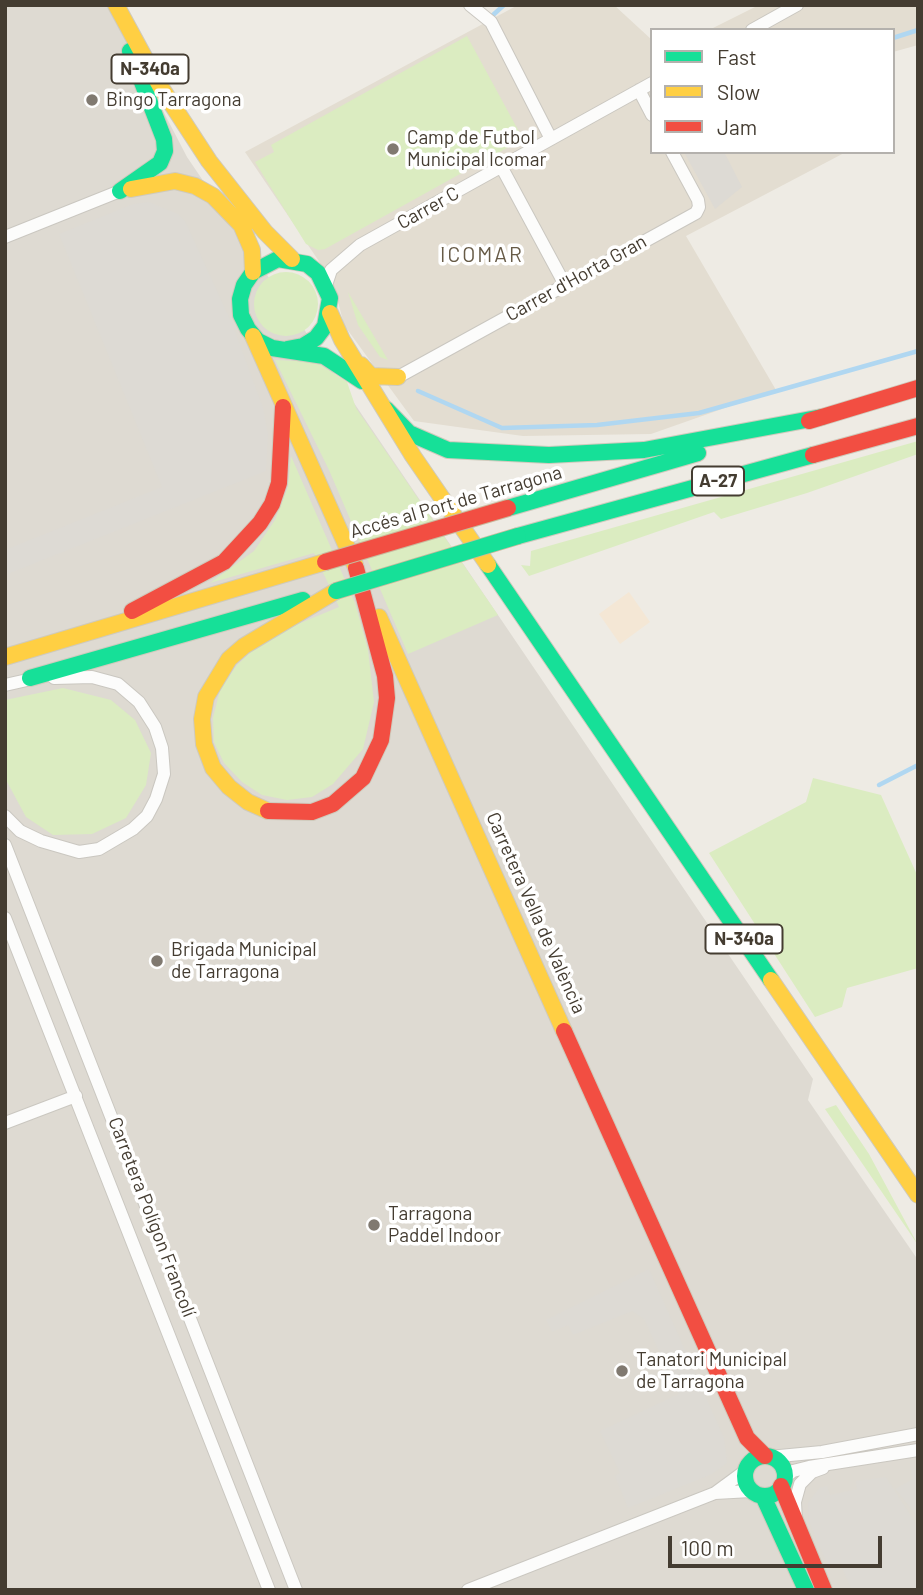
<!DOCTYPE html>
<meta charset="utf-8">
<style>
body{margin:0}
#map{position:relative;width:923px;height:1595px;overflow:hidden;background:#eeebe4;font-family:Barlow,sans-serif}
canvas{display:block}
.frame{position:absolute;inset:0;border:7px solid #443c31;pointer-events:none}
.legend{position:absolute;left:650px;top:28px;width:245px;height:126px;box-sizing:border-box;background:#fff;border:2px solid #b4b1ad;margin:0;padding:9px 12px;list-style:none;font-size:21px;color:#443c31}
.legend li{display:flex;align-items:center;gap:14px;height:35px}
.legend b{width:35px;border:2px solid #b4b1ad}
.scale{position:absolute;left:668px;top:1536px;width:214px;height:32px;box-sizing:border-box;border:4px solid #443c31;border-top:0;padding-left:9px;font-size:21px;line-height:24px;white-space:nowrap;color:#443c31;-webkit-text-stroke:5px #fff;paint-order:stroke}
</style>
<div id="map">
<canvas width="923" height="1595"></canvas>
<div class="frame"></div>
<ul class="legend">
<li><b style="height:9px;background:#16e098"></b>Fast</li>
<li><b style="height:9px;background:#ffcf43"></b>Slow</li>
<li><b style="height:9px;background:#f24e42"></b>Jam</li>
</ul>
<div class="scale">100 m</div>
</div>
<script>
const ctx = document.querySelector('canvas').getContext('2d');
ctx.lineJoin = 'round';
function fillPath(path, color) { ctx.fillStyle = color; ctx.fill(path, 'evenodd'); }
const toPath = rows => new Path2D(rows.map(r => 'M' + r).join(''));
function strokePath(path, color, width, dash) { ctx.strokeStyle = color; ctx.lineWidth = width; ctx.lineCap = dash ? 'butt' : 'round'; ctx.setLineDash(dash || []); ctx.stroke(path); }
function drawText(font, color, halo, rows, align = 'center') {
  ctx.font = font + ' Barlow,sans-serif'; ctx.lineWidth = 7; ctx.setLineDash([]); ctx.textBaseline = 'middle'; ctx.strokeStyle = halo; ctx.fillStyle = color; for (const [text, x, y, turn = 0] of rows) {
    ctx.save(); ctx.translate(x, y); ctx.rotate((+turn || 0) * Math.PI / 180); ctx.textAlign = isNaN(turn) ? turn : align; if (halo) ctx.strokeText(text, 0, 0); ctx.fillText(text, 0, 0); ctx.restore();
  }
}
fillPath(toPath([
 [518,5,614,5,652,40,652,152,846,152,686,236,776,390,651,434,523,436,414,421,344,325,333,282,245,152],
 [759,5,918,5,918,45,893,52,893,30,709,30]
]), '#e3ddd1');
fillPath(toPath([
 [629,592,650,622,620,644,599,614]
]), '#f4e7d5');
fillPath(toPath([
 [5,5,108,5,187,157,813,1079,808,1100,918,1260,918,1590,5,1590]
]), '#dedad2');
fillPath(toPath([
 [467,36,523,139,325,249,318,250,306,244,255,162,274,152,271,145],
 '254 304a32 32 0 1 1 64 0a32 32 0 1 1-64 0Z',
 [348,292,388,360,380,357,358,325],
 [275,360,316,362,347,382,356,408,498,615,408,654,329,470],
 [918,441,918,454,807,493,721,519,714,512,529,576,521,565,530,566,531,551],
 [291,456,355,603,368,650,374,702,363,749,333,784,312,797,287,800,262,795,242,782,224,763,214,742,213,718,220,690,237,665,267,637,339,607,314,553,210,583,254,551,275,520,288,487],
 [63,688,111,700,135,720,151,753,146,785,126,818,92,834,53,835,26,817,5,778,5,700],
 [813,778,881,795,918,877,918,968,847,988,842,1007,815,1017,709,853,806,802],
 [836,1105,869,1154,918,1245,825,1109]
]), '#dbecc1');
fillPath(toPath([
 [684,152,724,152,742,187,715,209],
 [149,202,178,214,185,221,233,326,263,408,268,434,266,471,5,575,5,550,162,487,59,234,133,204],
 [649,1269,724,1438,727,1463,712,1474,628,1508,615,1476,620,1473,600,1431,679,1394,644,1319,632,1311,573,1335,568,1325,552,1332,546,1320],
 [918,1469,918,1517,895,1489,913,1479,911,1470],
 [886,1477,918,1527,918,1590,852,1590,840,1563,829,1568,809,1522,808,1503,819,1488,827,1486,830,1495,857,1489,856,1481]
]), '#dddad4');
strokePath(toPath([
 [493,15,504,5],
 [893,38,918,30],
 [418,391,502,428,597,425,699,413,918,351],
 [879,785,918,765]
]), '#b0d7f1', 4.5);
const street = toPath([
 [470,5,491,22,551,139],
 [752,30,797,5],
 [639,90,652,115],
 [502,168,564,283],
 [5,237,120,191],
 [326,285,331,270,360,245,652,83],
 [398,377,696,213,699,207,698,200,672,152],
 [5,685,36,678],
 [5,816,20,831,41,841,79,852,99,849,133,829,147,816,156,799,164,774,162,748,155,727,139,702,118,684,92,677,54,678],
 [5,845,296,1590],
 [5,918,269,1590],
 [5,1123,76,1096],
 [769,1457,822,1452,918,1434],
 [784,1478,793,1471,809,1467,918,1450],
 [715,1493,751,1491],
 [796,1521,795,1502,800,1484,812,1472,823,1468],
 [468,1590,715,1493,745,1471]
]);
const fast = toPath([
 [120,191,160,163,165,151,164,139,130,51],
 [287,349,303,346,316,338,325,326,330,298,318,273,307,264,278,259,253,272,244,285,240,299,241,315,248,329,258,341,272,348,324,356,362,381],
 [386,409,409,433,448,450,549,455,644,450,822,417],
 [508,508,698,453],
 [518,536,813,455],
 [488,565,771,980],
 [30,678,303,600],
 '745 1476a20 20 0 1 1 40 0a20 20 0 1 1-40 0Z',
 [763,1496,806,1590]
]);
const slow = toPath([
 [116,5,160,86,209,161,265,232,292,259],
 [131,189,175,181,195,186,213,196,244,228],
 [239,220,252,250,253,272],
 [330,313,342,340,413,456,488,565],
 [253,336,355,565],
 [361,365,371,376,398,377],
 [379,617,564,1031],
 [5,657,325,562],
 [268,811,248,802,229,787,213,768,204,744,202,719,206,697,229,659,244,646,336,591],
 [771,980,918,1195]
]);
const jam = toPath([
 [809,421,918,388],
 [813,455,918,426],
 [132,611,224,562,260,523,272,504,279,483,283,407],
 [268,811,312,812,333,804,363,778,381,740,387,698,385,676,356,568],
 [564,1031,747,1438,765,1456],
 [781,1486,824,1590]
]);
strokePath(street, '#cac7c0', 14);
strokePath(fast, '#cfcabc', 18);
strokePath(slow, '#cfcabc', 18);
strokePath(jam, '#cfcabc', 18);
strokePath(street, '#fcfcfb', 12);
strokePath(fast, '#16e098', 16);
strokePath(slow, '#ffcf43', 16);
strokePath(jam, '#f24e42', 16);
const fastBridge = toPath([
 [336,591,518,536]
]);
const jamBridge = toPath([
 [325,562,508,508]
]);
strokePath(fastBridge, '#c9b99d', 18, []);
strokePath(jamBridge, '#c9b99d', 18, []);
strokePath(fastBridge, '#16e098', 16);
strokePath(jamBridge, '#f24e42', 16);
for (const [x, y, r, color] of [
 [92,100,7,"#807970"],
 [393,149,7,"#807970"],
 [157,961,7,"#807970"],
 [374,1225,7,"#807970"],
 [622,1371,7,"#807970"]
]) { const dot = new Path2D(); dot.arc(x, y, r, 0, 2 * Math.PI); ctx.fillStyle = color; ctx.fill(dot); strokePath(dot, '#fff', 2.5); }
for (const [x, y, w] of [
 [150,69,77],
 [718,481,52],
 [744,939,77]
]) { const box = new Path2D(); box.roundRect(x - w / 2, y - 14.5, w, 29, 5); ctx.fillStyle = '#fff'; ctx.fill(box); strokePath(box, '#443c31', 2); }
drawText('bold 18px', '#443c31', null, [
 ["N-340a",150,69],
 ["A-27",718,481],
 ["N-340a",744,939]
]);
drawText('19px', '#443c31', '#fff', [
 ["Bingo Tarragona",106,100],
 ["Camp de Futbol",407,138],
 ["Municipal Icomar",407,160],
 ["Brigada Municipal",171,950],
 ["de Tarragona",171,972],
 ["Tarragona",388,1214],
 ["Paddel Indoor",388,1236],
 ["Tanatori Municipal",636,1360],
 ["de Tarragona",636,1382]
], 'left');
drawText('19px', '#443c31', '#fff', [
 ["Carrer C",428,208,-29],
 ["Carrer d'Horta Gran",576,278,-29],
 ["Accés al Port de Tarragona",456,502,-16],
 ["Carretera Vella de València",536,913,66],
 ["Carretera Polígon Francolí",152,1217,69]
]);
ctx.letterSpacing = '2px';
drawText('21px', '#675b47', '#fff', [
 ["ICOMAR",482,255]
]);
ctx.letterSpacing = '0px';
</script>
